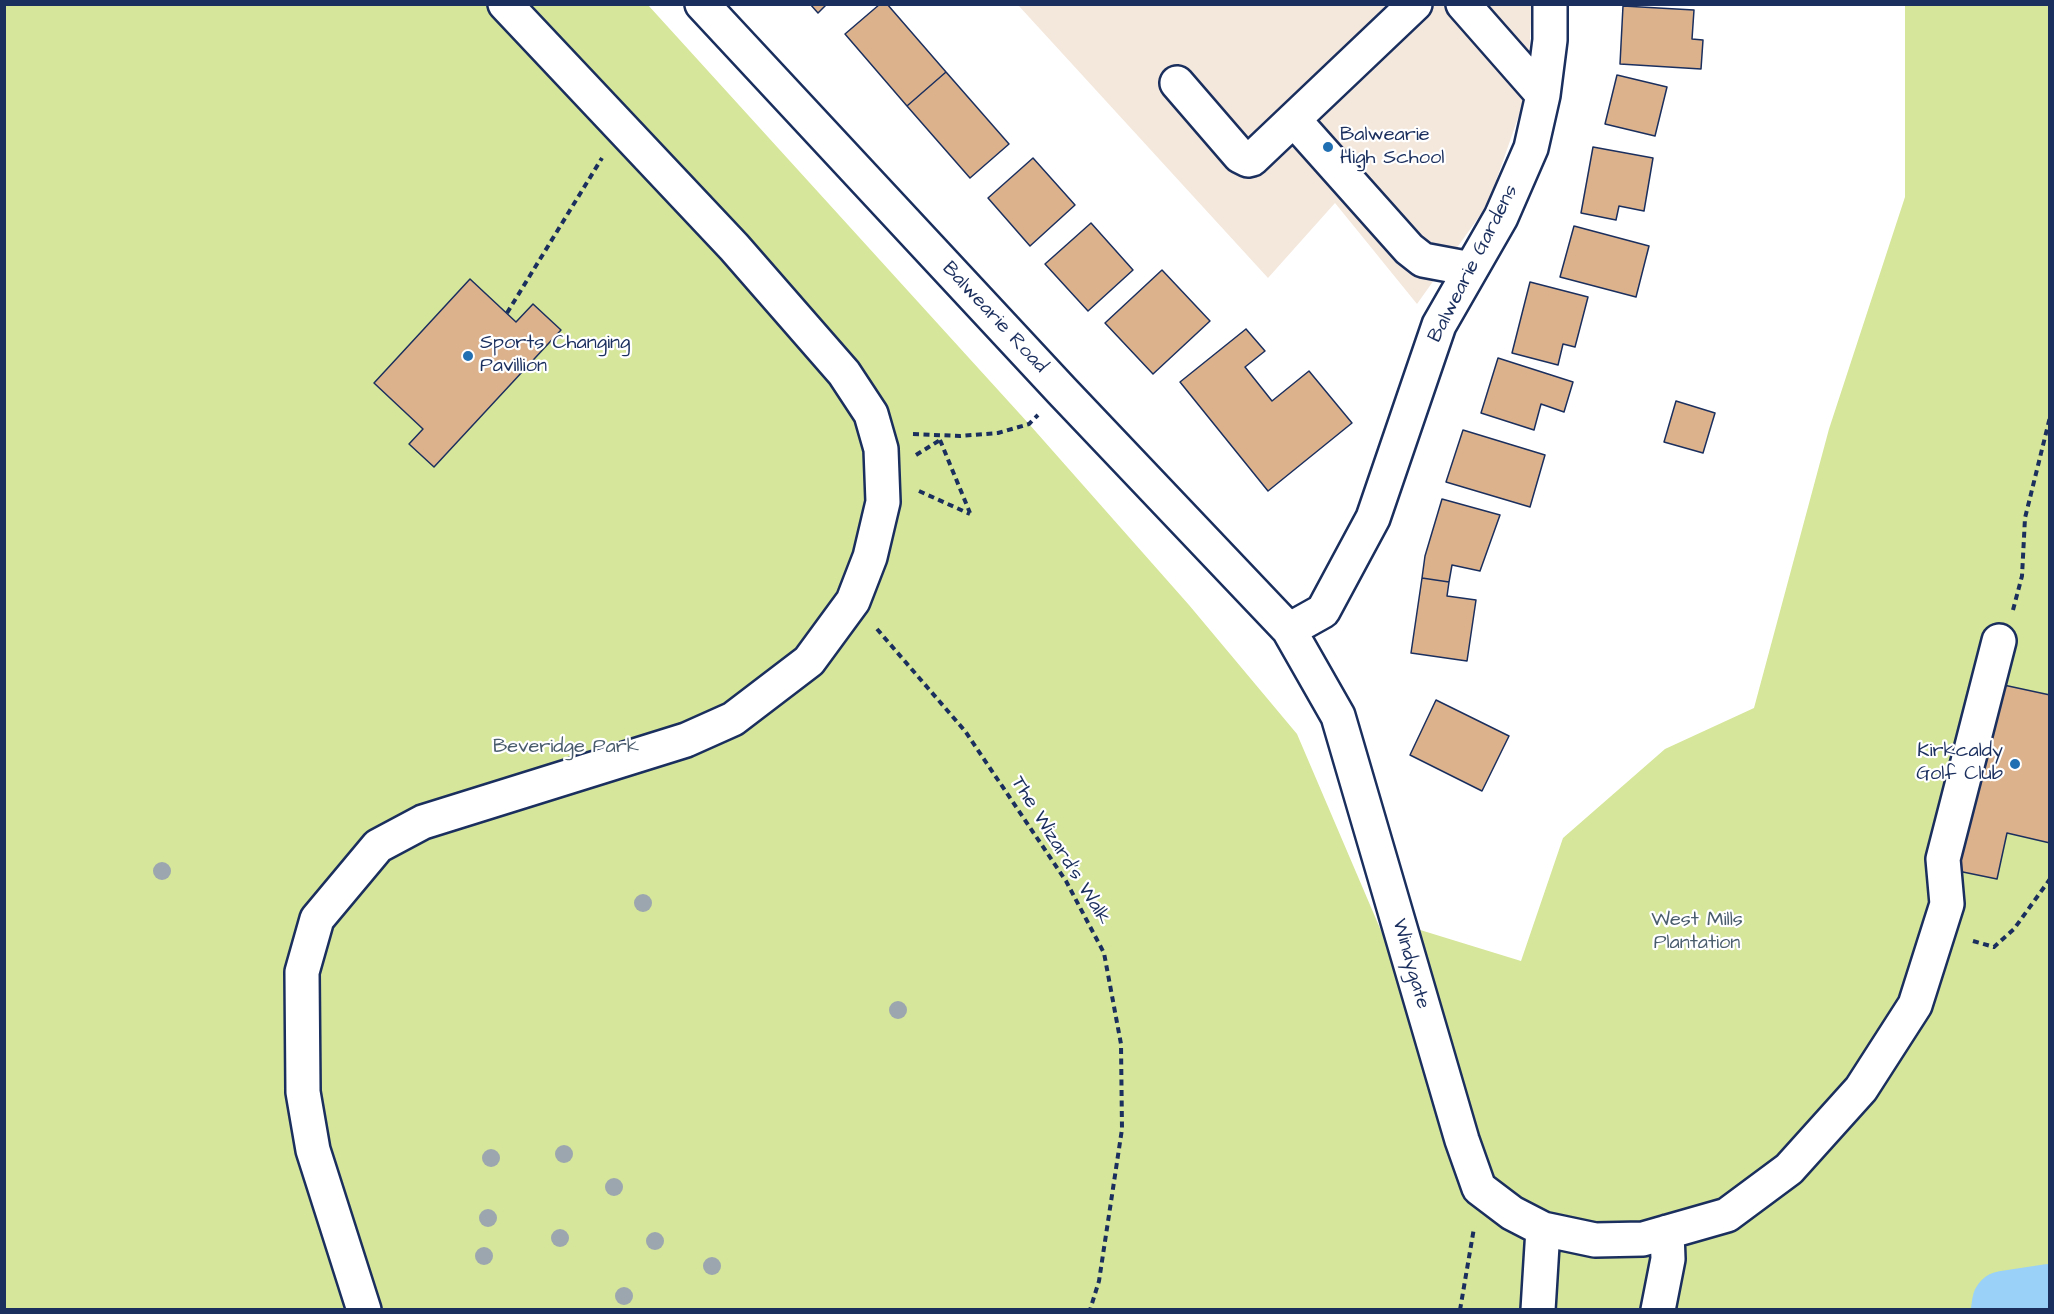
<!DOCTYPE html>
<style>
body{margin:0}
#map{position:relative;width:2054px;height:1314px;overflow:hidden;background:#fff;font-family:"Architects Daughter",sans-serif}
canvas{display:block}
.frame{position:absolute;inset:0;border:6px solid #1b2f5e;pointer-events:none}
</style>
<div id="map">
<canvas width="2054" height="1314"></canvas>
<div class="frame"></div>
</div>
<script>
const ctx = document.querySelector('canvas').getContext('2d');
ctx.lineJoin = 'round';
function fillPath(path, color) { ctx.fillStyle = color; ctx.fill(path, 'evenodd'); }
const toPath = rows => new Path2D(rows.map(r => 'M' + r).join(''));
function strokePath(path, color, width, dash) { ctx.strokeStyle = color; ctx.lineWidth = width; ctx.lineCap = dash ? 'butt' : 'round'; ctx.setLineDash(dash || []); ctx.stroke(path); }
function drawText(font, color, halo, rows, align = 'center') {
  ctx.font = font + ' "Architects Daughter",sans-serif'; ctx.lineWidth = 4.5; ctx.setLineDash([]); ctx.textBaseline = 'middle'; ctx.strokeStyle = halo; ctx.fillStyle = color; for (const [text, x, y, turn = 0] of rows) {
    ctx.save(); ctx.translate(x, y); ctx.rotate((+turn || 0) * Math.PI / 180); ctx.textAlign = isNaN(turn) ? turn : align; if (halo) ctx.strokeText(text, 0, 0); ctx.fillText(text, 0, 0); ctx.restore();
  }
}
fillPath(toPath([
 [1018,5,1532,5,1527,92,1488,204,1417,304,1335,203,1268,278]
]), '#f4e8dd');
fillPath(toPath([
 [5,5,648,5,1029,424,1189,605,1297,734,1382,933,1417,929,1521,961,1563,838,1665,749,1754,708,1829,429,1905,197,1905,5,2049,5,2049,1309,5,1309]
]), '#d6e69a');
strokePath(toPath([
 [2003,1310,2004,1303,2050,1296]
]), '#99d1f8', 64);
const building = toPath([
 [810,4,827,4,818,13,810,4],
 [880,4,887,4,946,72,907,106,845,34,880,4],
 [1623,6,1694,10,1692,39,1703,40,1701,69,1620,64,1623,6],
 [946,72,1009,144,970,178,907,106,946,72],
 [1617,75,1667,87,1655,136,1605,124,1617,75],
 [1593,147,1653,158,1644,211,1619,206,1616,220,1581,213,1593,147],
 [1033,158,1075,205,1030,246,988,198,1033,158],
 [1091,223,1133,270,1088,311,1045,264,1091,223],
 [1574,226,1649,246,1636,297,1560,277,1574,226],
 [1162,270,1210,321,1153,374,1105,323,1162,270],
 [470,279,516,322,533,304,561,330,434,467,409,444,423,429,374,383,470,279],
 [1530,282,1588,297,1575,347,1563,344,1558,365,1512,353,1530,282],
 [1246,329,1265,351,1245,367,1272,401,1309,371,1352,423,1268,491,1180,382,1246,329],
 [1498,358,1573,382,1564,412,1541,404,1534,430,1481,413,1498,358],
 [1676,401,1715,413,1703,453,1664,442,1676,401],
 [1463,430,1545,455,1530,507,1446,482,1463,430],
 [1442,499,1500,515,1480,571,1452,565,1449,582,1422,578,1425,556,1442,499],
 [1422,578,1449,582,1447,596,1476,600,1467,661,1411,653,1422,578],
 [1999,684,2050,695,2050,843,2007,833,1997,879,1958,871,1999,684],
 [1436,700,1509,736,1482,791,1410,755,1436,700]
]);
fillPath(building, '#dcb28d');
strokePath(building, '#1b2f5e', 1.5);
const minor = toPath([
 [702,4,1062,391,1289,630,1338,716,1462,1140,1479,1188,1512,1213,1543,1229,1595,1240,1643,1239,1727,1215,1789,1169,1861,1089,1915,1005,1947,904,1943,859,1999,641],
 [1463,4,1543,95],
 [1177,83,1240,156,1248,160,1252,159,1415,4],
 [1294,120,1409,249,1423,260,1471,269],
 [1289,630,1323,611,1373,518,1439,325,1501,217,1531,148,1543,95,1550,40,1550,4],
 [364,1310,313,1150,303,1092,302,972,317,919,378,846,423,822,686,740,733,719,809,661,853,601,870,557,883,502,881,449,871,414,844,373,734,247,505,4],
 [1538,1310,1543,1229],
 [1658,1310,1668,1259,1667,1232]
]);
strokePath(minor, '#1b2f5e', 38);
strokePath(toPath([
 [507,313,602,158],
 [913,434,960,436,998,433,1029,424,1038,415],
 [940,440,970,513],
 [916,455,940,440],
 [919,491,970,514],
 [2013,610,2022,576,2025,518,2050,417],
 [877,629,965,731,1066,881,1104,953,1121,1044,1122,1129,1099,1281,1090,1310],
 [1973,941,1994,947,2014,929,2050,879],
 [1460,1310,1474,1228]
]), '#1b2f5e', 4, [6, 4.5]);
strokePath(minor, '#fff', 33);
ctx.fillStyle = '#9ba6af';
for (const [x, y] of [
 [162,871],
 [643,903],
 [898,1010],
 [564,1154],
 [491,1158],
 [614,1187],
 [488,1218],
 [560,1238],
 [655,1241],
 [484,1256],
 [712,1266],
 [624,1296]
]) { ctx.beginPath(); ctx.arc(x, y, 9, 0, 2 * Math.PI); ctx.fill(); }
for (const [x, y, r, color] of [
 [1328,147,6,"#1f6fb2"],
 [468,356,6,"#1f6fb2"],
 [2015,764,6,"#1f6fb2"]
]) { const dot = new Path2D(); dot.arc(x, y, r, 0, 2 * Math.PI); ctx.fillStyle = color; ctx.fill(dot); strokePath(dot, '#fff', 2); }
drawText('20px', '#1b2f5e', '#fff', [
 ["Balwearie",1340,136],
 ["High School",1340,159],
 ["Sports Changing",480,344],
 ["Pavillion",480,367],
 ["Kirkcaldy",2003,752,"right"],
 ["Golf Club",2003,775,"right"]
], 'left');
drawText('20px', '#1b2f5e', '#fff', [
 ["Balwearie Gardens",1474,264,-63],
 ["Balwearie Road",994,318,47],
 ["The Wizard's Walk",1060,851,58],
 ["Windygate",1410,964,74]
]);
drawText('20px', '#4a5d6d', '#fff', [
 ["Beveridge Park",566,748],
 ["West Mills",1697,921],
 ["Plantation",1697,944]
]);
</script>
